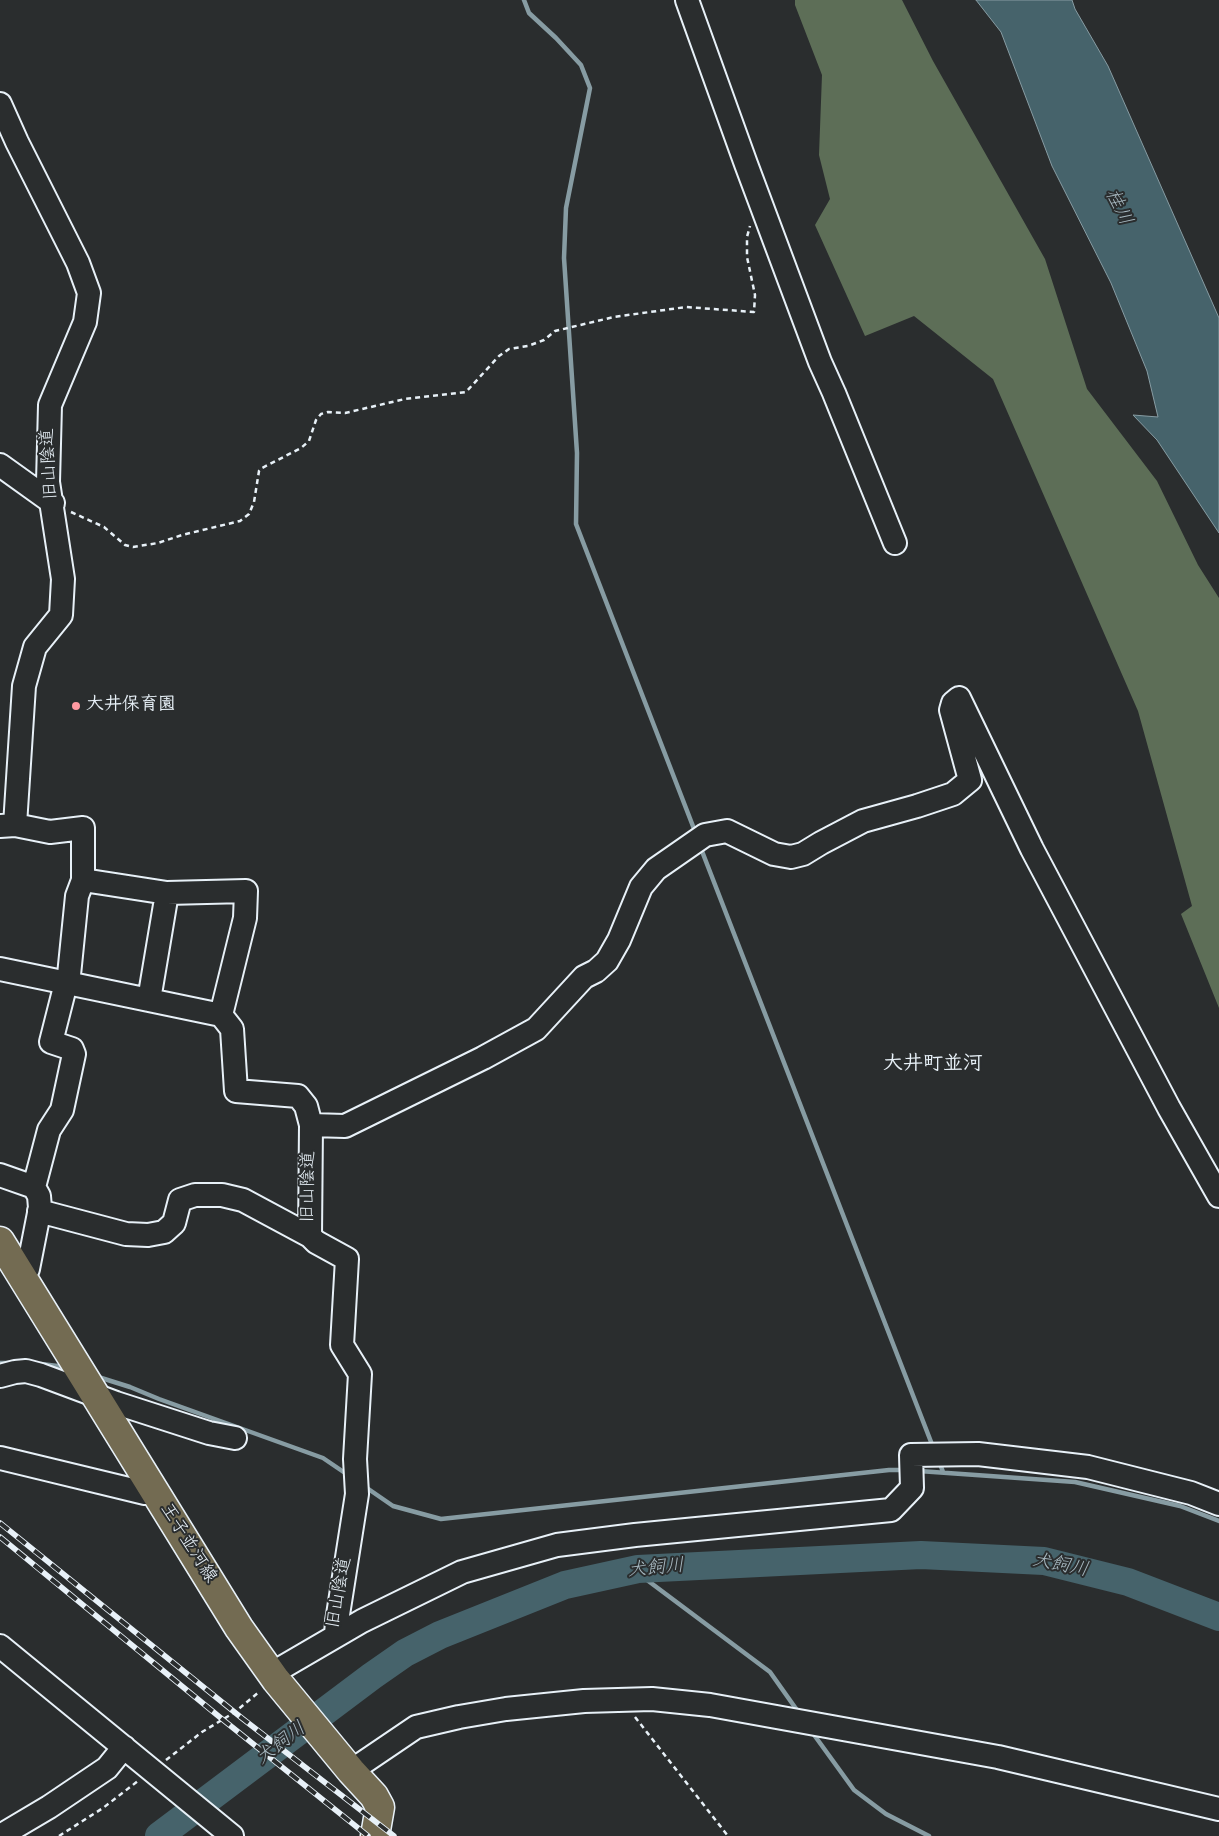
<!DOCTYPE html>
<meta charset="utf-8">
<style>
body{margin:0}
canvas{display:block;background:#2a2d2e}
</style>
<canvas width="1219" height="1836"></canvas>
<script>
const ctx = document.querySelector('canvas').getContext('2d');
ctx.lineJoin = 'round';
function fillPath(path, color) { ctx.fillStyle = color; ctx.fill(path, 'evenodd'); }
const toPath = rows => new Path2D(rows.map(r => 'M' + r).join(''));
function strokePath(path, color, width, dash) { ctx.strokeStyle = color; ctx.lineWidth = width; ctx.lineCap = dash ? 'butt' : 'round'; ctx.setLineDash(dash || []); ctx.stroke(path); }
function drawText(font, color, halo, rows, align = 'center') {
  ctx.font = font + ' "Gochi Hand","Klee One",sans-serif'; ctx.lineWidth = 4; ctx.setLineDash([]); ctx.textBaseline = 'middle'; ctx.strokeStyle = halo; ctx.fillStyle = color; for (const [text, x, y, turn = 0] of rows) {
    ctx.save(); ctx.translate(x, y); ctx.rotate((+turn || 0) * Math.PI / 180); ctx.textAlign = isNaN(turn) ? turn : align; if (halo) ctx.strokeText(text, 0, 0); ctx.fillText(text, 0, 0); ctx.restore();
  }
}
fillPath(toPath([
 [795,0,902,0,933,61,1045,259,1087,389,1157,481,1198,565,1219,598,1219,1008,1181,914,1192,906,1138,711,993,379,914,316,865,336,815,225,830,199,819,155,822,75,795,5]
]), '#5d6e57');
const water = toPath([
 [976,0,1072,0,1075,9,1108,66,1219,318,1219,533,1157,440,1133,415,1158,417,1147,371,1111,283,1052,166,1001,32,976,0]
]);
fillPath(water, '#46636b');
strokePath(water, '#879ca3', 1);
strokePath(toPath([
 [524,0,529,13,556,38,581,65,590,88,566,208,564,258,577,453,576,524,696,834],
 [700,846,933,1447],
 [0,1363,11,1363],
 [41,1364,66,1367],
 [95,1376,130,1387,159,1399,323,1458,348,1475],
 [939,1461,943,1472],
 [919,1471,1075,1482,1180,1506,1219,1521],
 [364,1486,393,1506,441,1519,889,1470,906,1470],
 [638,1569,643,1577,770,1672,799,1713],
 [812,1732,854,1790,886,1814,929,1836]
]), '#879ca3', 4.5);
strokePath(toPath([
 [159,1836,372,1676,405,1653,440,1635,565,1585,638,1569,921,1555,1044,1561,1128,1582,1219,1617]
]), '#46636b', 28);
const minor = toPath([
 [687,0,746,164,820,362,834,393,895,543],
 [0,104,17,142,78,263,89,293,85,322,50,405,48,482,63,579,61,615,35,647,24,686,15,825],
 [0,465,53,503],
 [0,826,15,825,50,832,83,828,83,880,167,893,246,891,245,918,221,1015],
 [0,969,221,1015,232,1029,236,1091,298,1096,306,1106,311,1125,310,1236,316,1242,347,1259,342,1345,360,1374,355,1459,357,1494,337,1621,336,1635],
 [149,1000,167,893],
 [311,1125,345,1126,483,1058,536,1029,584,977,596,971,607,961,619,940,641,887,656,869,705,835,727,831,774,854,791,857,803,854,821,843,863,821,917,806,953,794,970,780,951,710,953,703,959,698,1032,849,1169,1108,1219,1196],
 [0,1175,34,1187,39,1196,40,1208,28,1269,22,1278],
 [34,1187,49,1130,62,1110,74,1054,72,1049,51,1042,66,983,69,975,77,896,83,880],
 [39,1211,126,1234,148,1235,164,1232,174,1223,180,1200,195,1195,222,1195,243,1200,310,1236],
 [0,1376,15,1372,26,1371,41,1375,116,1403,209,1433,235,1438],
 [0,1458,145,1493,154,1492],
 [0,1646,232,1836],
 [271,1674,362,1621,462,1572,557,1545,635,1535,891,1510,912,1488,911,1455,978,1454,1088,1467,1191,1493,1219,1504],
 [351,1771,416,1727,459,1717,506,1709,584,1701,652,1699,710,1705,998,1757,1219,1809],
 [0,1836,49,1807,107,1768,124,1747]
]);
const major = toPath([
 [0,1241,239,1628,276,1680,351,1771,374,1796,380,1807,375,1836]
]);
strokePath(minor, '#e8f1f8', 26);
strokePath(major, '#e8f1f8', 31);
strokePath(toPath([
 [71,512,104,527,125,545,133,547,158,543,182,535,240,521,249,514,254,502,259,471,262,468,301,448,309,441,316,420,321,414,328,412,345,413,405,399,466,392,499,356,509,349,528,346,544,340,555,331,614,317,686,307,754,312,755,295,747,257,747,237,750,226],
 [635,1717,728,1836],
 [166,1760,202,1732,235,1712,259,1692],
 [59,1836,103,1808,138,1781]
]), '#e8f1f8', 2.5, [5, 4]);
strokePath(minor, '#2a2d2e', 22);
strokePath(major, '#736b52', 28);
const rail = toPath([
 [0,1523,243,1719,394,1836],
 [0,1537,222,1719,368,1836]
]);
strokePath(rail, '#e8f1f8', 5.5);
strokePath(rail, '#2a2d2e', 4, [11]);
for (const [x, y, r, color] of [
 [76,706,5,"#ff9aa2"]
]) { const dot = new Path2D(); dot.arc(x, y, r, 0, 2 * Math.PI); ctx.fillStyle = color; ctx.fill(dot); strokePath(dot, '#2a2d2e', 2); }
drawText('18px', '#e8f1f8', '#2a2d2e', [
 ["旧山陰道",51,464,-93],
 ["旧山陰道",310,1187,-89],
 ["王子並河線",187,1544,58],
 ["旧山陰道",341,1593,-80]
]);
drawText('bold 18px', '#e8f1f8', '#2a2d2e', [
 ["大井保育園",86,706]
], 'left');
drawText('italic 19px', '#a7b8c0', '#2a2d2e', [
 ["桂川",1117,208,64],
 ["犬飼川",1060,1567,11],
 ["犬飼川",656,1570,-5],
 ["犬飼川",282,1745,-37]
]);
drawText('bold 20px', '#e8f1f8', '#2a2d2e', [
 ["大井町並河",933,1066]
]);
</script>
